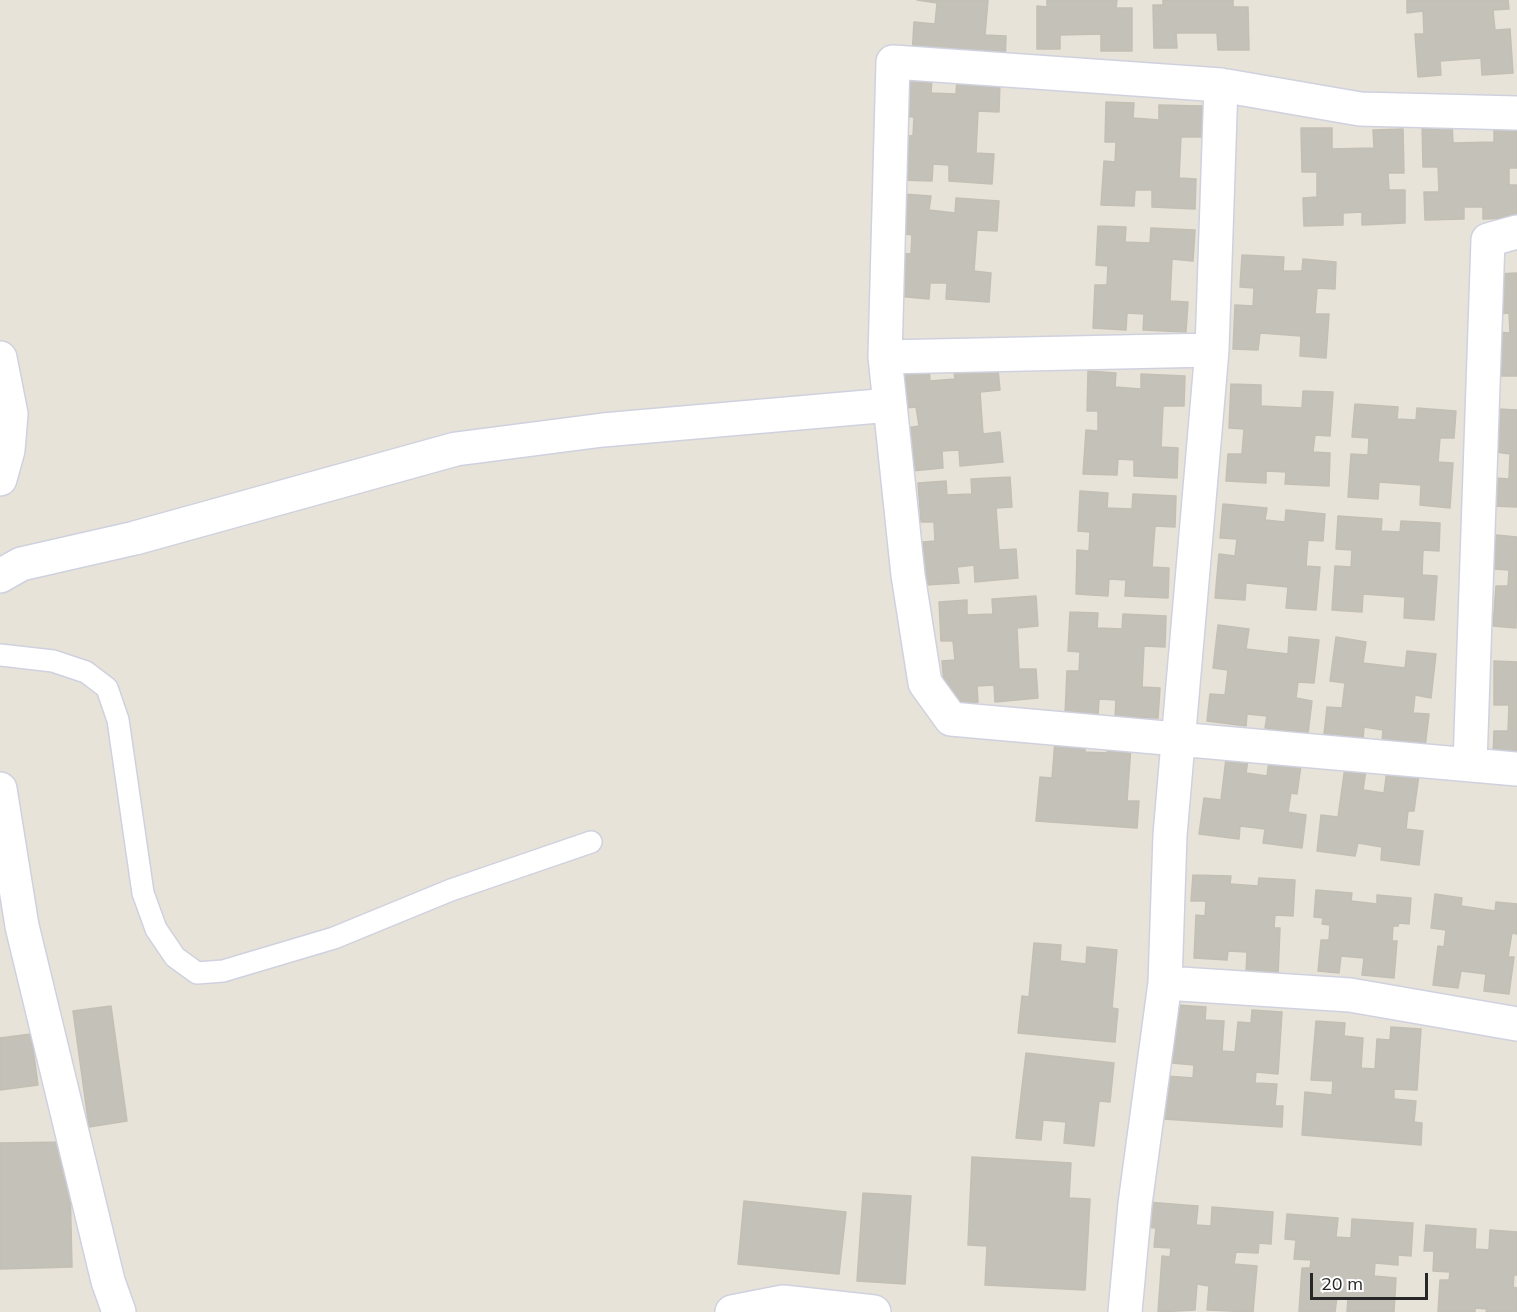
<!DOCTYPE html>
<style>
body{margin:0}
#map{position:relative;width:1517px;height:1312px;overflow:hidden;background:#e8e3d9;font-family:Mulish,sans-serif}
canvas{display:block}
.scale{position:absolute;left:1310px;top:1273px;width:118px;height:27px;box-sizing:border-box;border:3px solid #272727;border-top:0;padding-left:8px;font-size:18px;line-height:21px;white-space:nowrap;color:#272727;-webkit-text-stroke:4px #fff;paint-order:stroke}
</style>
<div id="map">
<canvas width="1517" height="1312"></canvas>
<div class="scale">20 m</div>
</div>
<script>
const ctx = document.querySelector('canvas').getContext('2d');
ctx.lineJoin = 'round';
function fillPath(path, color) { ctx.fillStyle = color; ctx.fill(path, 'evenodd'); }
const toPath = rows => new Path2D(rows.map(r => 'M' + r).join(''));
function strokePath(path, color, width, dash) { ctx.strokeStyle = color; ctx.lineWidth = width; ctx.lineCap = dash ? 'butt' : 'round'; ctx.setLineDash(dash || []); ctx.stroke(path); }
const building = toPath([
 [917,0,988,0,985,35,1006,36,1005,63,958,60,958,49,939,48,938,59,912,57,914,22,935,24,937,3,917,0],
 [1047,0,1117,0,1116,8,1132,8,1132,51,1101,51,1101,34,1060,35,1060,49,1037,49,1037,6,1047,7,1047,0],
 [1163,0,1233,0,1233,7,1248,7,1249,50,1218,50,1217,33,1176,33,1177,48,1154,48,1153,5,1163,5,1163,0],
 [1407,0,1508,0,1509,9,1493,10,1495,30,1510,29,1513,73,1482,75,1481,58,1440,61,1441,75,1418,77,1415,34,1424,34,1423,11,1407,13,1407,0],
 [904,76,932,78,931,93,956,94,957,79,1000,81,999,112,978,111,976,153,994,154,992,184,949,181,949,165,933,164,932,181,899,180,901,135,913,136,914,117,902,116,904,76],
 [1106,102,1134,103,1133,118,1159,120,1159,105,1203,106,1202,137,1181,137,1179,178,1196,179,1195,209,1152,207,1152,190,1135,190,1134,206,1101,205,1104,161,1115,162,1116,142,1105,142,1106,102],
 [1452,122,1453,143,1494,142,1494,124,1517,124,1517,168,1509,168,1509,185,1517,185,1517,218,1483,219,1483,207,1464,207,1464,219,1425,220,1424,192,1439,192,1438,167,1423,167,1422,123,1452,122],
 [1301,128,1332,128,1332,149,1374,148,1373,130,1403,129,1404,173,1388,173,1389,190,1405,190,1405,223,1362,225,1362,212,1343,213,1343,225,1304,226,1303,198,1317,197,1317,172,1302,172,1301,128],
 [903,194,931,196,929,210,955,213,956,198,999,201,997,231,977,230,974,271,991,273,989,302,946,299,947,283,930,283,929,299,896,296,899,253,911,254,912,235,900,233,903,194],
 [1098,226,1126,227,1125,242,1150,243,1151,228,1195,230,1193,261,1172,259,1170,301,1188,302,1186,332,1143,330,1144,314,1127,313,1126,330,1093,328,1095,285,1107,285,1108,266,1096,265,1098,226],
 [1242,255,1284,257,1283,271,1302,271,1303,259,1336,262,1335,289,1317,288,1315,314,1329,314,1326,358,1300,356,1301,336,1260,333,1258,350,1233,349,1235,305,1253,306,1254,288,1240,287,1242,255],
 [1517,273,1517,376,1499,376,1498,332,1510,333,1509,313,1498,314,1497,274,1517,273],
 [997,359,1000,390,980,392,983,434,1000,432,1003,462,960,466,959,450,942,451,943,468,911,471,906,428,919,426,916,407,905,408,900,369,929,366,930,381,955,379,953,364,997,359],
 [1088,371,1116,373,1115,387,1141,389,1141,374,1185,376,1184,406,1163,406,1161,447,1178,448,1177,478,1134,476,1134,460,1118,459,1117,475,1083,474,1086,430,1098,431,1098,411,1087,411,1088,371],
 [1231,384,1261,385,1261,406,1302,408,1303,391,1333,392,1330,436,1315,435,1313,452,1330,453,1329,486,1285,484,1286,472,1266,471,1266,483,1226,481,1228,454,1242,454,1244,429,1229,428,1231,384],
 [1355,404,1398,407,1397,419,1416,420,1417,408,1456,411,1454,438,1440,438,1438,462,1453,463,1450,508,1420,505,1421,485,1379,482,1378,499,1348,497,1351,454,1368,455,1369,438,1352,437,1355,404],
 [1498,409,1517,410,1517,507,1493,506,1495,478,1509,479,1510,454,1496,452,1498,409],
 [1010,477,1012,507,996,508,999,550,1016,549,1018,578,975,582,974,565,957,567,959,583,925,585,923,542,935,541,934,522,921,522,918,483,946,481,947,495,972,494,971,479,1010,477],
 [1080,491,1108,493,1107,508,1132,509,1133,494,1176,496,1175,527,1155,526,1152,567,1169,568,1168,598,1125,596,1126,580,1109,579,1108,596,1076,594,1077,550,1089,551,1090,532,1078,531,1080,491],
 [1223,504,1267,508,1265,520,1285,522,1286,510,1325,514,1323,541,1308,540,1306,566,1320,567,1316,610,1286,608,1288,587,1246,583,1245,600,1215,598,1219,554,1235,556,1237,539,1220,538,1223,504],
 [1338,516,1382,519,1381,531,1400,532,1401,521,1440,523,1439,551,1423,550,1422,575,1437,576,1434,620,1404,618,1405,597,1363,594,1362,612,1332,610,1335,566,1351,567,1352,550,1336,549,1338,516],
 [1496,535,1517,537,1516,628,1493,626,1496,586,1508,586,1509,570,1494,569,1496,535],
 [1036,596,1038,626,1017,628,1019,669,1036,669,1038,698,995,702,994,685,977,686,978,702,946,705,942,661,955,660,953,641,941,641,939,602,967,600,967,615,993,614,992,599,1036,596],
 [1070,612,1098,613,1097,628,1122,629,1123,614,1166,616,1165,647,1144,646,1142,687,1160,688,1158,718,1115,717,1116,700,1099,699,1098,716,1065,714,1067,671,1079,671,1080,652,1068,651,1070,612],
 [1218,625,1249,629,1246,649,1288,654,1289,637,1319,640,1314,683,1298,682,1296,698,1312,701,1308,733,1265,728,1267,716,1247,714,1246,726,1207,721,1210,694,1225,695,1228,670,1213,668,1218,625],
 [1336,637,1366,642,1363,663,1405,668,1407,651,1436,654,1431,698,1415,695,1413,713,1429,714,1425,748,1382,742,1383,730,1364,727,1363,739,1324,734,1327,707,1342,708,1345,683,1330,681,1336,637],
 [1494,661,1517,662,1517,759,1493,758,1494,731,1508,731,1509,705,1494,705,1494,661],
 [1055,741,1085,743,1085,752,1107,753,1108,745,1131,746,1127,801,1139,801,1137,828,1036,821,1040,777,1052,778,1055,741],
 [1227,750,1249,753,1246,773,1267,776,1270,753,1302,758,1297,794,1291,793,1288,812,1306,815,1302,848,1263,843,1265,829,1240,826,1239,839,1199,834,1204,798,1221,800,1227,750],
 [1345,767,1366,770,1363,790,1384,793,1387,770,1419,775,1414,811,1408,811,1406,829,1423,831,1419,865,1381,860,1382,847,1358,843,1355,856,1317,851,1321,815,1338,817,1345,767],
 [1193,875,1231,876,1230,884,1258,886,1259,878,1295,880,1293,916,1275,915,1274,928,1280,928,1278,976,1246,974,1247,952,1228,951,1227,960,1194,958,1196,915,1205,916,1206,901,1191,901,1193,875],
 [1316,890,1352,893,1351,901,1377,904,1377,895,1411,898,1409,924,1399,923,1398,926,1393,926,1392,941,1397,941,1394,978,1362,975,1364,958,1341,956,1339,973,1318,971,1321,940,1329,940,1330,925,1322,924,1323,918,1314,917,1316,890],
 [1435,894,1462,898,1461,906,1495,911,1496,902,1517,904,1517,934,1512,933,1508,957,1514,957,1509,994,1484,991,1486,974,1461,971,1458,988,1433,985,1438,946,1444,947,1446,930,1431,928,1435,894],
 [1034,943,1061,945,1060,961,1086,964,1087,947,1117,950,1112,1008,1118,1009,1115,1042,1018,1033,1022,996,1029,997,1034,943],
 [1177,1005,1206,1007,1205,1020,1224,1021,1222,1051,1235,1052,1238,1022,1251,1023,1252,1010,1282,1012,1278,1074,1256,1072,1255,1083,1277,1084,1275,1106,1283,1106,1282,1127,1163,1119,1166,1076,1193,1078,1194,1065,1172,1063,1177,1005],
 [111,1006,127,1121,89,1127,73,1011,111,1006],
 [1316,1021,1345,1023,1344,1036,1363,1038,1361,1068,1375,1069,1377,1039,1390,1040,1391,1027,1421,1029,1417,1090,1394,1089,1394,1099,1416,1101,1414,1122,1422,1123,1421,1145,1302,1135,1305,1092,1332,1095,1333,1081,1311,1080,1316,1021],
 [31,1034,38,1085,0,1090,0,1038,31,1034],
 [1026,1053,1114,1063,1110,1102,1099,1101,1094,1146,1064,1143,1066,1122,1043,1120,1041,1140,1016,1138,1026,1053],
 [69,1142,72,1267,0,1269,0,1143,69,1142],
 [972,1157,1071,1163,1069,1198,1090,1199,1085,1290,985,1285,987,1246,968,1245,972,1157],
 [863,1193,911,1196,905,1284,857,1281,863,1193],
 [744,1201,846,1212,839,1274,738,1264,744,1201],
 [1147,1202,1198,1206,1196,1225,1211,1226,1212,1207,1273,1212,1271,1244,1259,1243,1258,1253,1236,1252,1234,1264,1257,1266,1253,1312,1207,1310,1209,1286,1197,1284,1195,1310,1158,1312,1162,1256,1170,1257,1171,1248,1154,1247,1156,1228,1145,1227,1147,1202],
 [1287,1214,1338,1218,1336,1237,1351,1238,1352,1219,1413,1223,1411,1256,1398,1255,1398,1265,1375,1263,1374,1276,1396,1278,1394,1312,1347,1312,1348,1298,1337,1297,1335,1312,1299,1312,1302,1268,1310,1268,1311,1260,1294,1259,1296,1240,1285,1239,1287,1214],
 [1426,1225,1476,1229,1475,1249,1489,1250,1490,1230,1517,1232,1517,1275,1514,1275,1513,1287,1517,1288,1517,1312,1486,1312,1487,1309,1475,1308,1475,1312,1438,1312,1440,1280,1449,1280,1450,1272,1433,1271,1434,1251,1424,1251,1426,1225]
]);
fillPath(building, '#c4c1b8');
strokePath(building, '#c3bfb4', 1.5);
const service = toPath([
 [0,655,53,661,86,672,107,688,118,720,143,893,156,929,175,957,197,973,223,971,334,938,451,890,591,842]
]);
const minor = toPath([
 [1221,85,893,62,885,357,908,575,925,683,951,719,1517,769],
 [885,357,1212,350],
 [0,358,11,414,8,450,0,479],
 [0,576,21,564,135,538,456,449,603,430,890,405],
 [1470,764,1488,240,1517,232],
 [0,789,22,926,108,1281,119,1312],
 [1165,983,1350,995,1517,1024],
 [732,1312,783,1302,874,1312],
 [1125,1312,1135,1204,1165,983,1170,835,1212,350,1221,85,1360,109,1517,113]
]);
strokePath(service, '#cfd1df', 24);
strokePath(minor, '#cfd1df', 36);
strokePath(service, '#fff', 21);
strokePath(minor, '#fff', 33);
</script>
